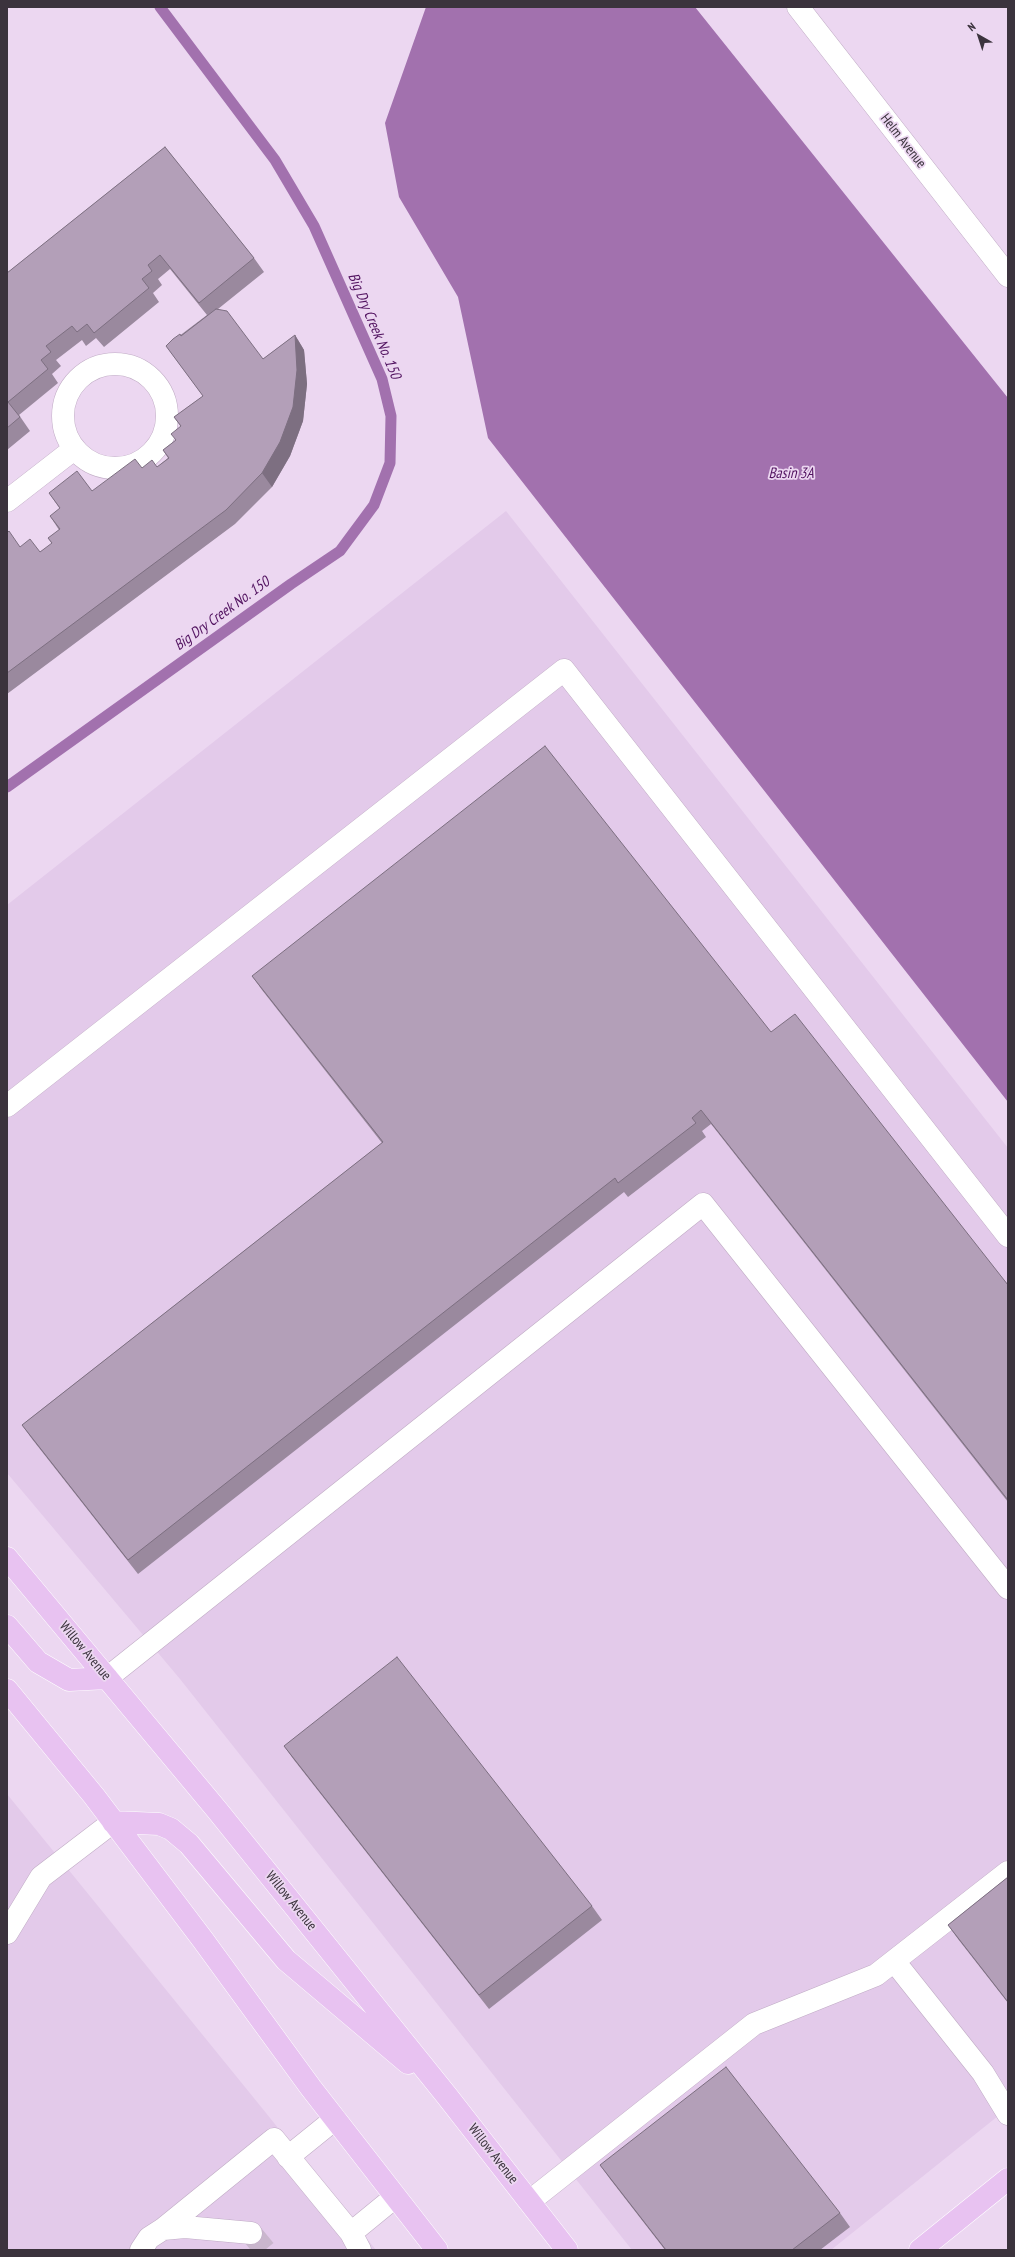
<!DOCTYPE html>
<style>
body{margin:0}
#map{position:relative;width:1015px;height:2257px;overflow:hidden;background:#ecd7f1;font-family:"PT Sans Narrow",sans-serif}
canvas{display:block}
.frame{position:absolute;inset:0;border:8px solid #3b333d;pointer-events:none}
.north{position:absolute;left:959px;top:16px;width:40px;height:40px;-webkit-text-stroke:3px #ecd7f1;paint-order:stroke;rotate:321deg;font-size:11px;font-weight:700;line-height:16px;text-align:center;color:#3b333d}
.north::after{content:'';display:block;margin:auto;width:14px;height:18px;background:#3b333d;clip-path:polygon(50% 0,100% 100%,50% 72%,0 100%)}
</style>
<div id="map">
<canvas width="1015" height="2257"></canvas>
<div class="frame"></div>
<div class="north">N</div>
</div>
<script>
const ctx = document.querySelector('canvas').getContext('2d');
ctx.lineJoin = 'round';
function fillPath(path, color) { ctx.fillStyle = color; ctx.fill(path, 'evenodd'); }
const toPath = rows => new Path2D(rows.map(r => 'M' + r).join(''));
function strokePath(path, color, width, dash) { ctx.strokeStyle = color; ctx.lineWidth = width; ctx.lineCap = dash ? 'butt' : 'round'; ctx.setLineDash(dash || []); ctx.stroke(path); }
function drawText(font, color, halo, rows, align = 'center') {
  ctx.font = font + ' "PT Sans Narrow",sans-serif'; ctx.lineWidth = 3.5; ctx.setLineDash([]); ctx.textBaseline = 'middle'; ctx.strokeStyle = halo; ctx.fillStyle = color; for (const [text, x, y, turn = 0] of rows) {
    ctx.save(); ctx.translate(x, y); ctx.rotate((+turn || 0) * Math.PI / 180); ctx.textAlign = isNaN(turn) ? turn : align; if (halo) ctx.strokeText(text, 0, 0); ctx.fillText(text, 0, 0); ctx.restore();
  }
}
fillPath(toPath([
 [506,511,1008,1148,1008,2108,831,2250,632,2250,180,1679,7,1473,7,905],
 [7,1794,262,2108,376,2250,7,2250]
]), '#e3caea');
fillPath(toPath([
 [426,7,695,7,1008,398,1008,1102,488,438,458,297,399,197,385,123]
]), '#a271ae');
strokePath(toPath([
 [7,787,291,584,340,551,374,505,390,463,391,416,382,379,314,226,275,160,160,7]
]), '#a271ae', 11);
strokePath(toPath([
 [251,2233,265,2250]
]), '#c9b6cd', 22, [22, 11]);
const minor = toPath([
 [798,7,1008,276],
 '63 416a52 52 0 1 1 104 0a52 52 0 1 1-104 0Z',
 [7,501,74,449],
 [7,1106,564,670,1008,1236],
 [107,1678,703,1204,1008,1588],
 [7,1933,41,1877,113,1822],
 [894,1961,983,2073,1008,2114],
 [288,2157,335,2119],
 [530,2201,754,2024,876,1975,1008,1872],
 [163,2229,185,2227,251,2233],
 [351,2233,395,2197],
 [141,2250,149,2238,163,2229,274,2139,351,2233,360,2250]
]);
const major = toPath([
 [7,1558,217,1810,447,2096,567,2250],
 [7,1626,38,1662,69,1680,107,1678],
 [7,1690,94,1796,203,1940,311,2088,437,2250],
 [113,1822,159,1824,171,1829,189,1844,286,1960,408,2063],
 [920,2250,1008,2179]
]);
strokePath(minor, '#c0acc5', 23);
strokePath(major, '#fff', 23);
strokePath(minor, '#fff', 22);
strokePath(major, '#e8c2f1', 22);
fillPath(toPath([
 [165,147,254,258,264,272,218,309,263,359,295,335,304,350,307,384,303,421,290,456,272,487,235,524,7,694,7,533,20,547,40,552,52,544,48,538,59,530,50,516,60,509,49,493,92,491,142,468,157,467,168,458,163,450,176,440,181,427,174,417,203,396,166,346,207,315,170,269,158,279,162,285,153,293,159,302,104,347,96,338,86,346,82,340,56,360,61,366,52,374,58,383,19,415,30,431,7,450,7,273],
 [252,976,771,1032,1008,1285,1008,1502,711,1124,702,1131,706,1137,628,1197,624,1192,138,1574,32,1439,22,1425,382,1143,262,990],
 [284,1746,592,1906,602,1920,489,2009,294,1760],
 [1008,1877,1008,2003,958,1939,948,1925],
 [600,2165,840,2213,850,2227,820,2250,665,2250,610,2179]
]), '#9a899e');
fillPath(toPath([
 [295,335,304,350,307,384,303,421,290,456,272,487,262,473]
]), '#7d6f81');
const building = toPath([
 [165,147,254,258,199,303,160,255,148,265,152,271,142,279,149,288,94,333,87,324,77,332,72,326,46,346,51,352,41,360,48,369,8,402,20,417,7,428,7,273,165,147],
 [216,309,227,311,263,359,295,335,297,370,293,407,280,442,262,473,226,510,7,673,7,533,9,531,20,547,30,539,40,552,52,543,48,538,60,529,50,516,60,508,49,493,77,471,92,491,135,459,142,468,152,460,157,467,169,458,163,450,176,440,171,434,181,426,174,417,203,396,166,346,173,339,180,334,181,336,216,309],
 [545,746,771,1032,795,1014,1008,1285,1008,1500,701,1110,692,1118,696,1123,618,1183,615,1178,128,1560,22,1425,383,1142,252,976,545,746],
 [397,1657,592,1906,479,1995,284,1746,397,1657],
 [1008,1877,1008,2002,948,1925,1008,1877],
 [726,2067,840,2213,792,2250,666,2250,600,2165,726,2067]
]);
fillPath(building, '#b39fb8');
strokePath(building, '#7d6f81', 1);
drawText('14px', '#3b333d', '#ecd7f1', [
 ["Helm Avenue",903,141,52],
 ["Willow Avenue",85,1651,50],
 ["Willow Avenue",291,1901,51],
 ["Willow Avenue",493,2154,52]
]);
drawText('italic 15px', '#521360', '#ecd7f1', [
 ["Big Dry Creek No. 150",374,326,67],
 ["Basin 3A",791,474],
 ["Big Dry Creek No. 150",222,614,-36]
]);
</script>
